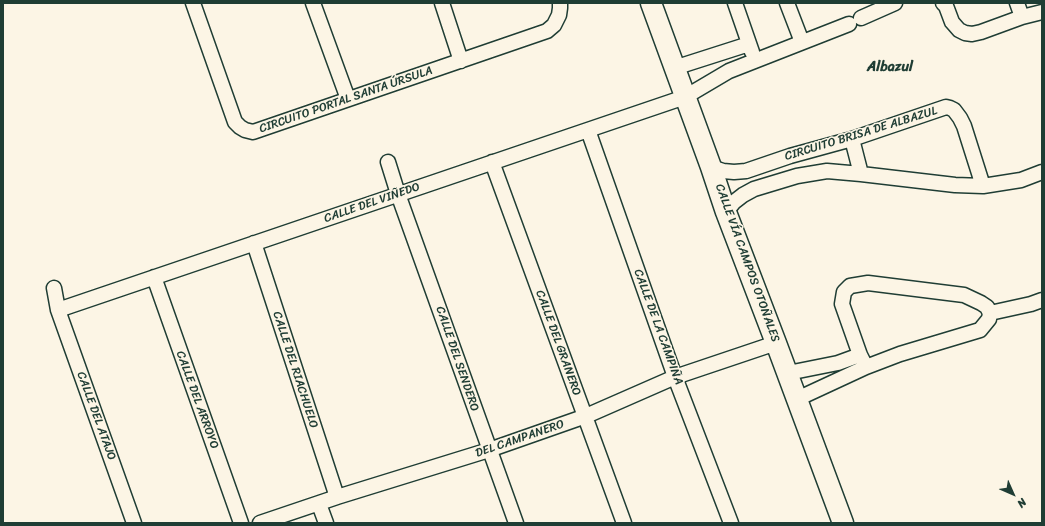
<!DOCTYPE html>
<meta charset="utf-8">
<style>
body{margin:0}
#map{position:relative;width:1045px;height:526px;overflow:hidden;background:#fcf5e5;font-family:Sriracha,sans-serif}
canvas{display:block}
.frame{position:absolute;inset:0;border:4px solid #1f3d34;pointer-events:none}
.north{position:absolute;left:993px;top:474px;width:40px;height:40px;-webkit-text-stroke:3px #fcf5e5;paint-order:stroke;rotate:135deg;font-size:11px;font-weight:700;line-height:16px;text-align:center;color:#1f3d34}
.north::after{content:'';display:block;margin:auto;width:14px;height:18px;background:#1f3d34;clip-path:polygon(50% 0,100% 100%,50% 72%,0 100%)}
</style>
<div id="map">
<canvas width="1045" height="526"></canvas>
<div class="frame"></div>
<div class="north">N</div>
</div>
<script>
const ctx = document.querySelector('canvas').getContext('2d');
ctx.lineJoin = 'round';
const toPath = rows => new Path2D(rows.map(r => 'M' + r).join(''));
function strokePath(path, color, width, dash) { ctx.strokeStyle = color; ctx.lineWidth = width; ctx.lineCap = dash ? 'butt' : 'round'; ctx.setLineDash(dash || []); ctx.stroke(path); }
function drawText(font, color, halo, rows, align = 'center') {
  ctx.font = font + ' Sriracha,sans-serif'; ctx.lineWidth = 3; ctx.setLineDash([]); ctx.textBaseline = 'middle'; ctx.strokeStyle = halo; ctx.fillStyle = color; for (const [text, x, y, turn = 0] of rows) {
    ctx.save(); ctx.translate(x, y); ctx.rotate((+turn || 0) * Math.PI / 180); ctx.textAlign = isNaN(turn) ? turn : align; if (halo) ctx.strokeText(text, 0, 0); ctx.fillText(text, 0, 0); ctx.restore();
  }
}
const street = toPath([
 [193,3,235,122,240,127,245,130,253,132,547,31,554,25,559,15,560,8,560,3],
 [313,3,348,99],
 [442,3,461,61],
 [735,3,752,52],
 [787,3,802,42],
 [943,3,946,6,952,22,959,30,965,33,972,34,981,32,1022,17,1042,12],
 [1017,3,1022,17],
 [861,18,895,3],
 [674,68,749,44],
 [588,130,675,377,731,523],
 [852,139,861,174],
 [388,162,398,194,516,523],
 [492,162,624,523],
 [711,167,723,171,734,172,746,171,790,156,852,139,946,107,950,108,954,110,960,118,964,126,983,186],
 [726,212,734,202,743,195,754,189,797,176,827,171,861,174,955,185,983,186,1021,180,1042,172],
 [254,243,337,497],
 [154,277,241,523],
 [54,288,58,310,134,523],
 [58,310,685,97,729,71,849,24],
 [990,313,1031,304,1042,300],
 [788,373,838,363,860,355],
 [797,399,866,367,900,354,980,330,989,319,990,313,987,307,981,303,964,295,868,283,850,286,844,292,842,304,860,355,866,367],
 [319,504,326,523],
 [260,523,337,497,489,450,586,416,675,377,776,343]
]);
const secondary = toPath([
 [651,3,711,167,726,212,776,343,843,523]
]);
strokePath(street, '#1f3d34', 17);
strokePath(secondary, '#1f3d34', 23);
strokePath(street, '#fcf5e5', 14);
strokePath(secondary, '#fcf5e5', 20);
drawText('12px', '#1f3d34', '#fcf5e5', [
 ["CIRCUITO PORTAL SANTA ÚRSULA",346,100,-19],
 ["CIRCUITO BRISA DE ALBAZUL",861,134,-17],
 ["CALLE DEL VIÑEDO",372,203,-19],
 ["CALLE VÍA CAMPOS OTOÑALES",747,263,70],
 ["CALLE DE LA CAMPIÑA",658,327,70],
 ["CALLE DEL GRANERO",558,343,70],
 ["CALLE DEL SENDERO",457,359,71],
 ["CALLE DEL RIACHUELO",295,370,72],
 ["CALLE DEL ARROYO",197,400,70],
 ["CALLE DEL ATAJO",96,416,70],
 ["DEL CAMPANERO",520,439,-19]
]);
drawText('bold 14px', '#1f3d34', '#fcf5e5', [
 ["Albazul",890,67]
]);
</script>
